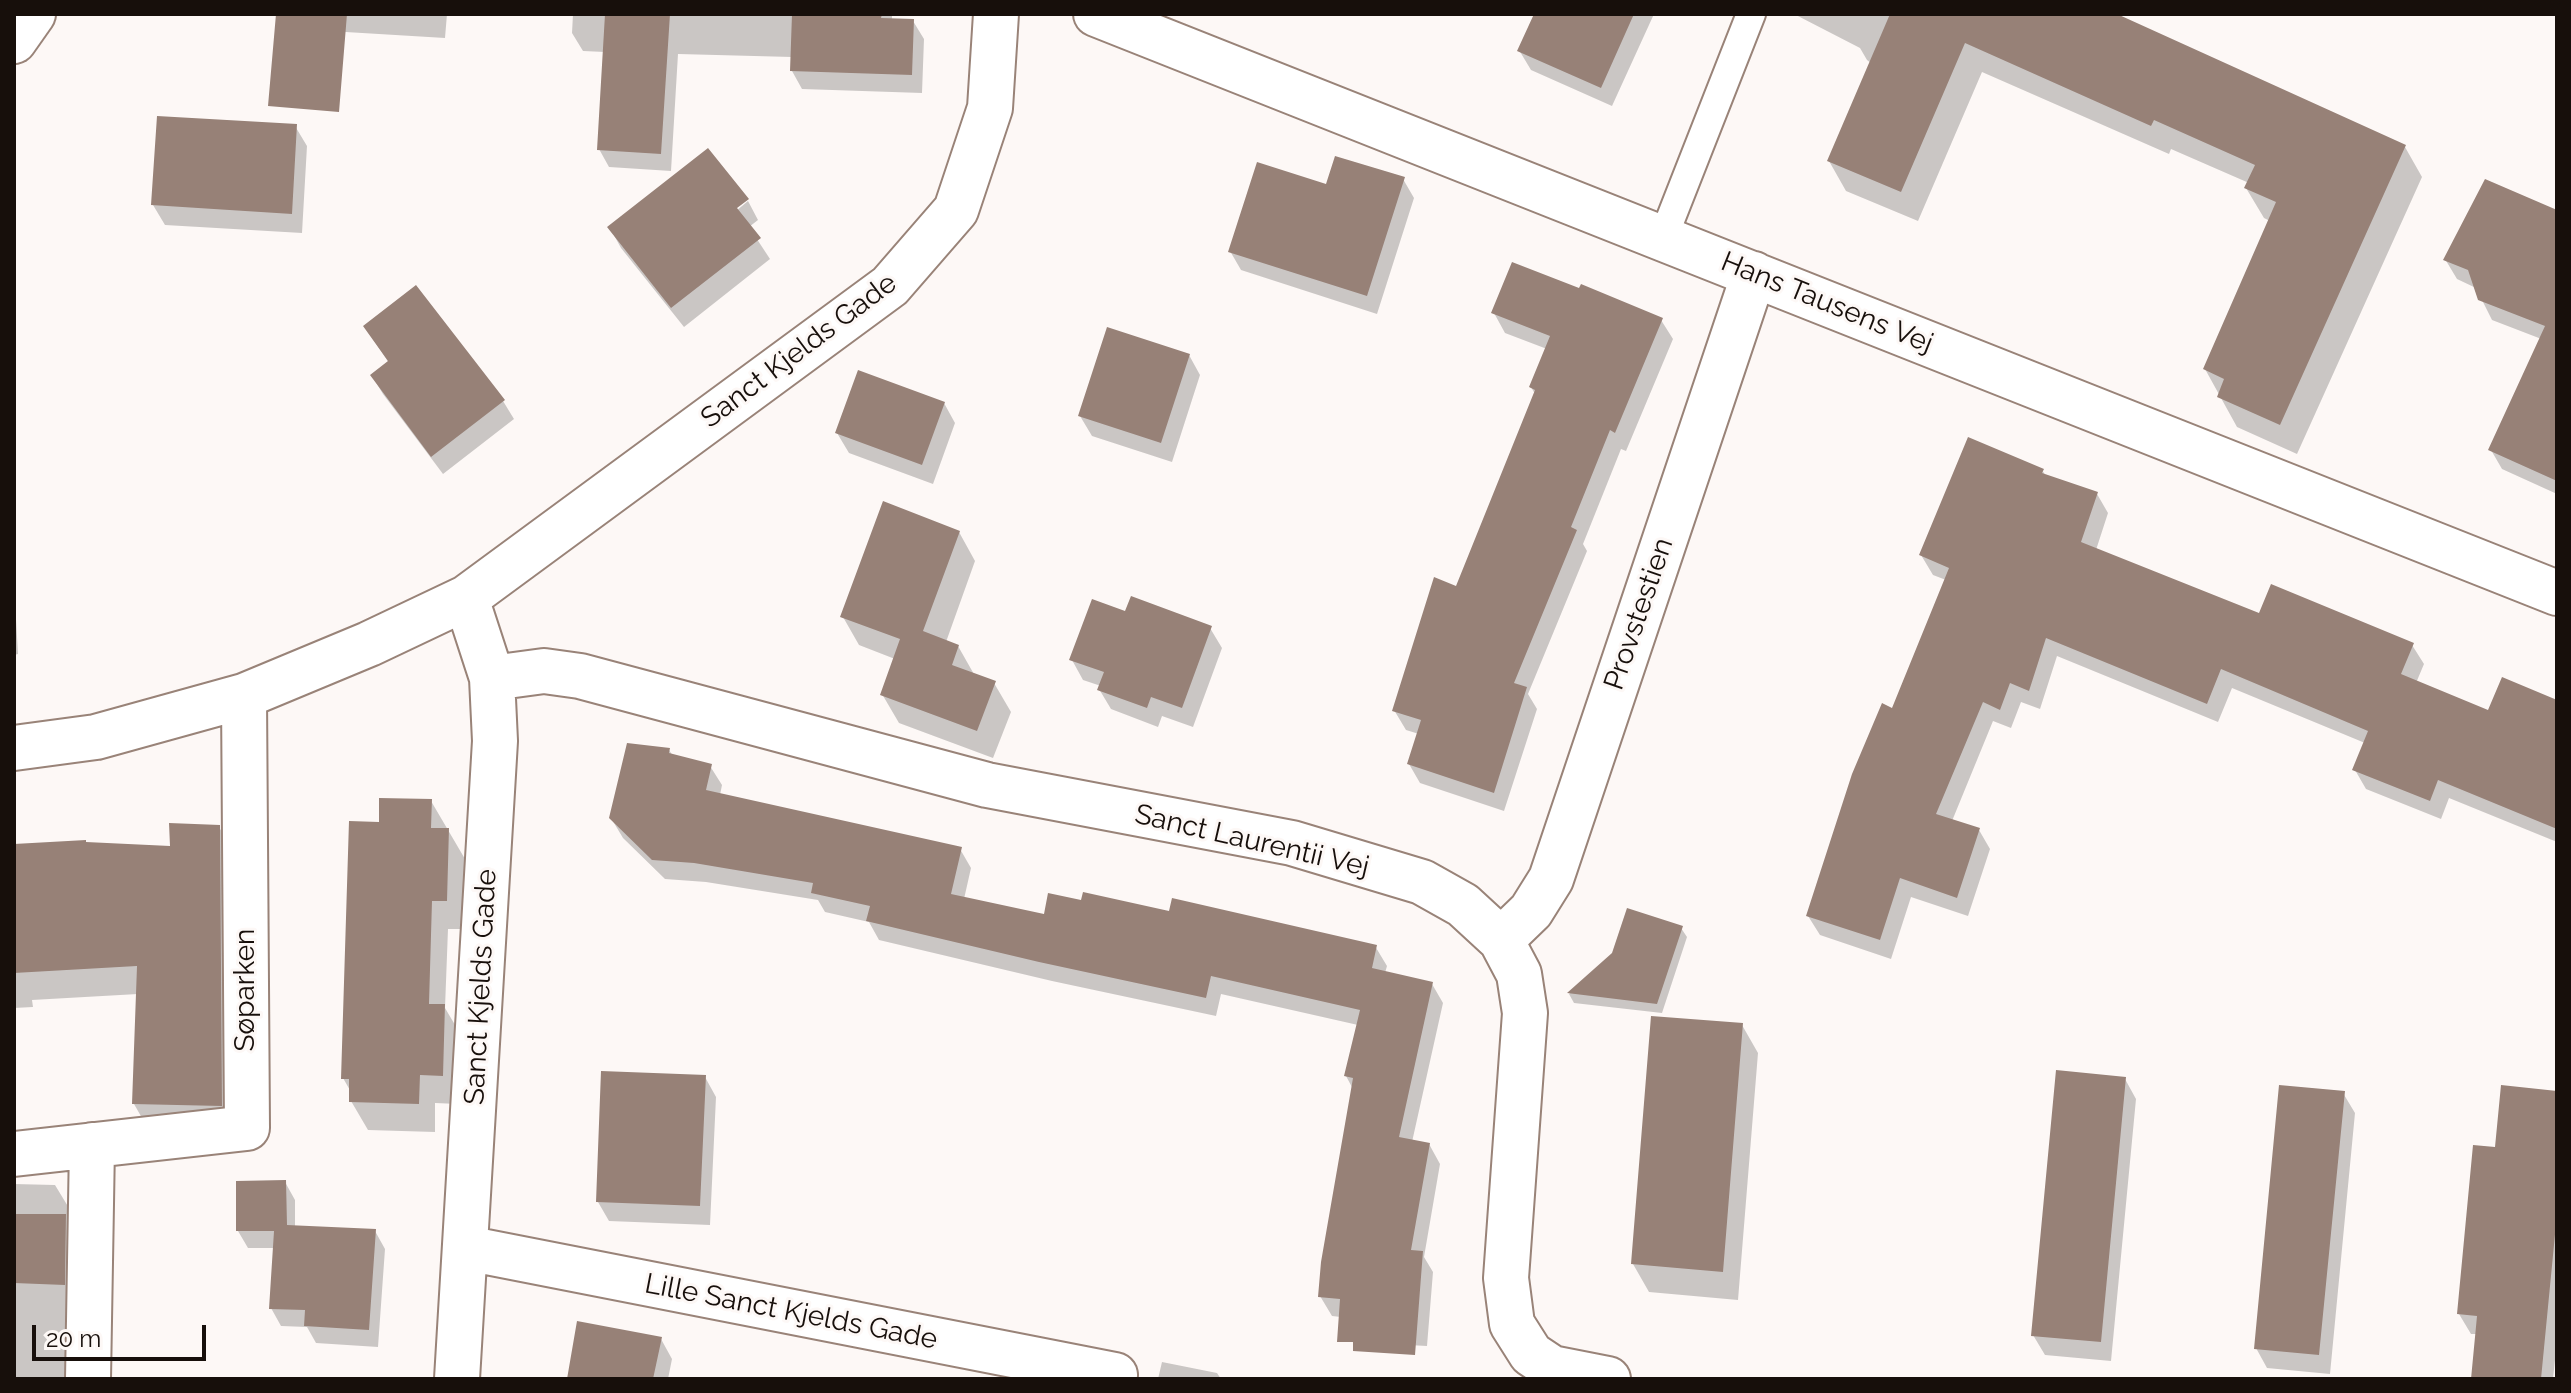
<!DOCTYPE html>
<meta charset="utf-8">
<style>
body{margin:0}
#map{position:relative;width:2571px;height:1393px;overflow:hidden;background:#fdf8f6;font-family:Raleway,sans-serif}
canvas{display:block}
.frame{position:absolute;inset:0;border:16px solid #170f0b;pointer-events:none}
.scale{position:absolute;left:32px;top:1325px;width:174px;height:36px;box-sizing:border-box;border:4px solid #170f0b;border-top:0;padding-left:10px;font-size:24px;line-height:28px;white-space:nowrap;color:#170f0b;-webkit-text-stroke:6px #fdf8f6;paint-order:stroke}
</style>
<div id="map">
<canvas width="2571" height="1393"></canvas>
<div class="frame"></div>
<div class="scale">20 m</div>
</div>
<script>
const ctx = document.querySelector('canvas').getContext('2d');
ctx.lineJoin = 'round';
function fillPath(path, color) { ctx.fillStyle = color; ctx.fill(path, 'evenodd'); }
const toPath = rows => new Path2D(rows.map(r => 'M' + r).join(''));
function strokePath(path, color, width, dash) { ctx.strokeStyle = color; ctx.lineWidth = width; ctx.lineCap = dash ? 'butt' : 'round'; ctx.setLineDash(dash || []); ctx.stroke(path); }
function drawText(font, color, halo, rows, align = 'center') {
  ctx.font = font + ' Raleway,sans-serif'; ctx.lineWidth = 6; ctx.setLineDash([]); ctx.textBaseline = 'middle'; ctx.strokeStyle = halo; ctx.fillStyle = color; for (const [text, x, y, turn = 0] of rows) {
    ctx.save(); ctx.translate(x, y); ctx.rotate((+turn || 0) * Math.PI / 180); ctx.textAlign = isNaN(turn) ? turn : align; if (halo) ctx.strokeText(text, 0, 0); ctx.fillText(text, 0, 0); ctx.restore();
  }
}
fillPath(toPath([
 [320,14,447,14,445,38,329,31],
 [573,14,892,14,892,20,913,21,924,39,922,93,802,89,792,71,792,57,678,54,671,171,609,167,599,149,605,52,583,51,572,33],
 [1535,14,1654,14,1612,106,1531,70,1519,50],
 [1794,14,2112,14,2405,147,2422,177,2297,454,2237,427,2205,369,2270,221,2264,218,2246,188,2249,183,2171,149,2169,154,1982,72,1918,221,1846,191,1829,161,1871,63,1867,60,1860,48],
 [295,126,307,146,302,233,165,225,153,205],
 [1403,179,1414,198,1377,314,1241,270,1230,251,1327,187],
 [748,201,758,220,749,227,770,259,684,327,621,248,610,228,728,212,730,216],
 [2557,212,2557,345,2492,320,2476,288,2457,279,2445,259],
 [1494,313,1661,320,1673,339,1626,451,1621,449,1583,544,1587,551,1528,694,1537,709,1504,811,1420,783,1409,764,1419,734,1406,730,1394,710,1457,589,1535,394,1531,387,1547,349,1505,333],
 [365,327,503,401,514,419,443,474,383,394,372,376,389,363],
 [1189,355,1200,375,1172,462,1092,436,1080,416],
 [2557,355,2557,494,2502,469,2491,450],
 [944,403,955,423,933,484,849,453,837,433],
 [2042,470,2046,476,2097,494,2108,513,2096,550,2260,616,2412,645,2424,664,2416,683,2489,712,2557,703,2557,842,2449,798,2441,819,2366,789,2355,770,2365,743,2232,688,2218,722,2057,656,2040,709,2021,702,2011,728,1993,721,1952,821,1979,830,1990,849,1968,916,1911,897,1891,959,1820,935,1808,916,1946,580,1933,575,1921,555],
 [959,532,975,561,946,642,958,646,975,676,994,683,1011,712,993,758,899,723,882,694,895,659,859,645,843,617],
 [14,584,18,654,14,655],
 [1127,614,1210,628,1222,648,1193,727,1162,716,1158,727,1111,709,1099,689,1101,686,1083,680,1072,660],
 [669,750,673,756,710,766,722,785,720,795,960,849,971,868,964,899,1046,916,1170,913,1375,946,1387,966,1385,973,1432,984,1443,1003,1412,1142,1429,1144,1440,1164,1424,1257,1433,1272,1427,1346,1351,1342,1341,1317,1332,1316,1320,1296,1353,1089,1346,1076,1358,1025,1221,994,1216,1016,1052,981,879,940,869,922,825,912,818,900,706,882,665,879,623,838,611,818],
 [431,801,465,859,463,929,448,929,445,1008,461,1035,458,1104,435,1103,435,1132,368,1130,351,1101,351,1092,343,1078,381,824],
 [219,827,235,855,237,1133,150,1132,134,1104,138,994,32,1000,33,1007,14,1008,14,846,86,844,172,848],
 [1681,928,1687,937,1662,1013,1574,1003,1569,994,1614,954],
 [1742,1025,1758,1053,1738,1300,1649,1292,1633,1264],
 [705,1077,716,1097,710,1225,609,1221,598,1202],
 [2125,1079,2136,1099,2111,1361,2045,1355,2033,1335],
 [2343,1093,2355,1113,2330,1374,2267,1368,2256,1348],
 [2557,1093,2557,1341,2553,1379,2473,1379,2477,1334,2471,1334,2459,1314,2497,1149],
 [285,1182,295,1200,295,1227,375,1231,385,1249,378,1347,316,1343,307,1327,281,1326,271,1308,275,1248,248,1248,238,1231],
 [14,1184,55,1185,72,1213,70,1379,14,1379],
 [661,1339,672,1359,668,1379,569,1379],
 [1162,1362,1217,1373,1221,1379,1158,1379]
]), '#0003');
fillPath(toPath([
 [276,14,347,14,339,112,268,106],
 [605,14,670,14,661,154,597,150],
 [792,14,882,14,881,18,914,19,912,75,790,71],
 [1534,14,1634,14,1601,88,1517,51],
 [1890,14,2117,14,2406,145,2280,425,2217,397,2224,379,2203,369,2276,202,2244,188,2255,165,2154,120,2151,126,1965,43,1901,192,1827,161],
 [157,116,297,124,292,214,151,205],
 [708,148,749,199,737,208,761,238,671,308,607,227],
 [1335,156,1405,177,1367,296,1228,252,1257,162,1326,184],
 [2485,179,2557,210,2557,481,2488,450,2545,326,2478,300,2468,270,2443,260],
 [1512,262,1579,288,1581,284,1663,318,1615,433,1610,430,1571,527,1577,530,1514,683,1527,687,1494,793,1407,764,1421,720,1392,711,1434,577,1456,586,1535,390,1529,387,1550,336,1491,313],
 [416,285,505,400,431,457,370,375,388,361,363,326],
 [1107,327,1190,354,1161,443,1078,416],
 [858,370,945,402,922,465,835,433],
 [1968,437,2044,469,2042,473,2098,492,2081,542,2259,613,2271,584,2414,643,2401,674,2488,710,2502,677,2557,700,2557,829,2438,780,2430,801,2352,770,2368,731,2221,669,2207,704,2046,638,2029,691,2010,683,2000,710,1983,702,1936,814,1980,828,1957,898,1900,878,1880,940,1806,916,1852,774,1882,703,1892,708,1949,568,1919,555],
 [883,501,960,531,923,631,959,645,952,665,996,681,977,731,880,695,900,639,840,617],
 [1131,596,1212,626,1182,708,1151,697,1147,708,1097,690,1104,672,1069,660,1092,599,1125,611],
 [627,743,670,748,669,753,712,764,706,790,962,847,951,894,1044,914,1048,893,1081,900,1083,892,1169,911,1172,898,1377,945,1372,968,1433,982,1399,1137,1430,1143,1411,1250,1423,1251,1415,1355,1353,1351,1353,1342,1337,1342,1340,1299,1318,1297,1321,1262,1353,1078,1344,1076,1360,1010,1211,976,1206,998,1039,962,866,921,870,906,811,893,813,883,694,863,652,860,609,818],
 [379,798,432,799,431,828,449,828,447,901,432,901,429,1004,445,1004,443,1076,420,1075,419,1104,349,1102,349,1079,341,1079,349,821,379,822],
 [169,823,220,825,222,1106,132,1104,137,966,14,973,14,844,86,840,86,842,170,846],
 [1627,908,1683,926,1657,1004,1567,993,1612,953],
 [1651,1016,1743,1023,1723,1272,1631,1264],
 [2056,1070,2126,1077,2101,1342,2031,1336],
 [601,1071,706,1075,700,1206,596,1202],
 [2279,1085,2345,1091,2319,1355,2254,1349],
 [2501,1085,2557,1091,2557,1214,2541,1379,2471,1379,2477,1316,2457,1314,2473,1145,2495,1147],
 [286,1180,287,1225,376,1229,369,1330,304,1326,305,1310,269,1309,274,1231,236,1231,236,1181],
 [14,1214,66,1214,65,1285,14,1283],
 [577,1321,662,1337,653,1379,567,1379]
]), '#978177');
const service = toPath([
 [1663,238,1751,14]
]);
const minor = toPath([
 [1096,14,2557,593],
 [492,678,544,671,580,676,987,785,1292,843,1422,882,1463,905,1501,940,1519,974,1525,1013,1506,1278,1512,1324,1531,1354,1552,1368,1608,1379],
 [14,748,96,737,244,696,369,644,466,598,890,286,956,210,990,108,996,14],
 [1501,940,1531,911,1551,879,1754,274],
 [14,1154,247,1128,244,696],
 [466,1248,1115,1375],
 [88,1379,92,1145],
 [457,1379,495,741,492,678,466,598]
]);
const secondary = toPath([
 [14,41,33,14]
]);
strokePath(service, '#998378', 32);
strokePath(minor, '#998378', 48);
strokePath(secondary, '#998378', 48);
strokePath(service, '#fff', 28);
strokePath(minor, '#fff', 44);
strokePath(secondary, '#fff', 44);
drawText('28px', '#170f0b', '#fdf8f6', [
 ["Hans Tausens Vej",1827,303,22],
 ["Sanct Kjelds Gade",799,351,-37],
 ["Provstestien",1639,614,-71],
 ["Sanct Laurentii Vej",1252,841,13],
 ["Sanct Kjelds Gade",481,987,-87],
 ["Søparken",246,990,-90],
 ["Lille Sanct Kjelds Gade",791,1312,11]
]);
</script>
